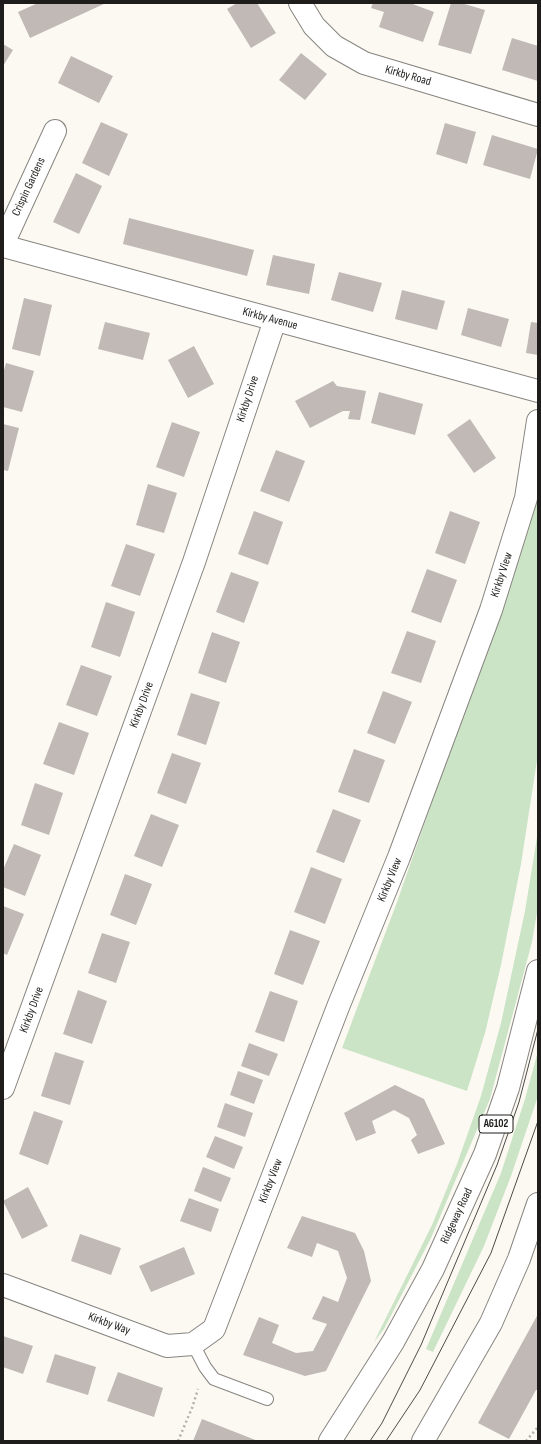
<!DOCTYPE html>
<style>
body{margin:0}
#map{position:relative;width:541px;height:1444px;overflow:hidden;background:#fcf9f3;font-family:"Sofia Sans Condensed",sans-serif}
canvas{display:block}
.frame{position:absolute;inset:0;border:4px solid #1e1d1b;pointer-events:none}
</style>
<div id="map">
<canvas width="541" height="1444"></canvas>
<div class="frame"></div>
</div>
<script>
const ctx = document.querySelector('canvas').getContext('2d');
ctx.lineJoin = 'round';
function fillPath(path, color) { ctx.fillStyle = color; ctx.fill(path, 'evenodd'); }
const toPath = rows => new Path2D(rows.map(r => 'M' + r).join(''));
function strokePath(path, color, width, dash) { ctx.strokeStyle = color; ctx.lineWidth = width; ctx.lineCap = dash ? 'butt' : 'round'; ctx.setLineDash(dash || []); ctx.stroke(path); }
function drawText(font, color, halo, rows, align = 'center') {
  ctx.font = font + ' "Sofia Sans Condensed",sans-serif'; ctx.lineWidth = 3; ctx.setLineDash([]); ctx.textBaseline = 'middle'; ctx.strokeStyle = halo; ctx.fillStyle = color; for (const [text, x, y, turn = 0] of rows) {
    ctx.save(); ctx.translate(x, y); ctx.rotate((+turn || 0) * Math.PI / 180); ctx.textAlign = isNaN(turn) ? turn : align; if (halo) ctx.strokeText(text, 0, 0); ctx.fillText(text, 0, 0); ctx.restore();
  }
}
fillPath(toPath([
 [538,491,538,754,521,864,501,965,485,1033,467,1091,342,1048,397,902,536,505],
 [538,831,538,907,532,942,490,1099,431,1238,384,1329,374,1342,432,1225,457,1164,481,1096,501,1023,525,911],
 [538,1051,538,1096,511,1176,484,1246,433,1352,426,1349,501,1173,525,1099]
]), '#cbe4c6');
fillPath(toPath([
 [38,3,106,3,30,38,18,12],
 [237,3,257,3,276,33,251,48,227,9],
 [373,3,410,3,434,12,423,42,379,27,384,12,371,8],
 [451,3,461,3,485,10,471,54,438,45],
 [512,38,538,46,538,81,502,70],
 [3,44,13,50,3,66],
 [301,53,327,74,305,100,279,80],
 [71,56,113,76,99,103,58,83],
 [101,122,128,134,109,176,82,163],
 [445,123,476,132,467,164,436,154],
 [492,135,538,149,530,179,483,165],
 [76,173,102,186,79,234,53,222],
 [129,218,254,250,247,276,123,244],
 [273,255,315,264,309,294,266,285],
 [339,272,382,283,373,312,331,300],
 [402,290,445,301,437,330,395,319],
 [24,298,52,305,40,356,12,349],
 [468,308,509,319,501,347,461,335],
 [105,322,150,333,143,360,98,349],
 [531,322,538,323,538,355,526,353],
 [194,346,214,384,188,398,168,360],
 [6,363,34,371,22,412,3,407,3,374],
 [333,381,337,386,366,391,360,420,348,419,350,411,343,411,310,428,295,401],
 [379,392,423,404,415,435,371,423],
 [470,419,496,458,474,473,447,435],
 [172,422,200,432,184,477,156,467],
 [3,424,19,428,8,471,3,470],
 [276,450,305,461,289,502,260,491],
 [148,484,177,493,164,533,136,525],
 [254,511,283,522,268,565,238,554],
 [450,511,480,522,465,564,435,553],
 [126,544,155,554,140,596,111,586],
 [427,569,457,580,441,623,411,612],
 [231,572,259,582,244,623,216,612],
 [106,602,135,612,120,657,91,647],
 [407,631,436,641,421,683,391,673],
 [212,632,240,642,226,683,198,673],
 [81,665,112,676,97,716,66,705],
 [383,691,412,702,395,744,367,733],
 [191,693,220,702,206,745,177,735],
 [59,722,89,733,74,775,43,764],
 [354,749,385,760,369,803,338,792],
 [172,753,201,763,186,804,157,793],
 [35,783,63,793,49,835,21,825],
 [333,809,361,820,344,863,316,852],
 [151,814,179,825,162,867,134,856],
 [14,844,41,855,25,896,3,887,3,870],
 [311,867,342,879,325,924,294,912],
 [125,874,152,884,136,925,110,915],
 [3,906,24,914,7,955,3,953],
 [290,930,320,941,303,985,274,974],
 [102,933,130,942,116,983,88,973],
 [78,990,107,1001,92,1044,63,1034],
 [270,991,298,1001,284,1042,255,1032],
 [249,1043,278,1054,269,1076,241,1066],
 [55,1052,84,1061,70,1105,41,1096],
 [238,1071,263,1080,254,1104,230,1095],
 [395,1085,424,1099,445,1144,418,1154,411,1140,417,1135,409,1118,394,1110,372,1121,376,1133,356,1141,344,1113],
 [225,1103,253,1113,245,1137,217,1127],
 [34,1111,63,1121,48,1165,19,1154],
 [215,1136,243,1147,234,1169,206,1157],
 [203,1167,231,1178,221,1202,194,1191],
 [28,1187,48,1226,22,1239,3,1201],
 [189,1198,219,1209,211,1232,180,1221],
 [302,1216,355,1233,364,1251,371,1281,326,1371,305,1376,243,1355,259,1317,279,1325,272,1343,296,1353,313,1351,327,1324,312,1319,323,1296,338,1302,347,1278,338,1251,317,1243,312,1257,287,1248],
 [80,1234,121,1248,111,1275,71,1261],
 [184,1247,195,1274,151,1292,139,1266],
 [538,1314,538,1390,536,1390,509,1439,478,1423],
 [3,1336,33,1346,23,1374,3,1367],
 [55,1354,96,1367,88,1395,46,1382],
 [118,1372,163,1388,154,1417,107,1401],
 [202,1419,258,1441,193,1441]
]), '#c0b9b6');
const service = toPath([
 [193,1344,205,1367,214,1379,267,1399]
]);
const minor = toPath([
 [300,3,314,26,334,46,364,63,538,115],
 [3,244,55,131],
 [3,246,538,391],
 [3,1088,194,562,275,320],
 [3,1285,167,1346,193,1344,214,1329,338,1007,399,857,491,610,526,498,538,421]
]);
const trunk = toPath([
 [330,1441,393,1342,433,1269,485,1154,508,1088,538,971],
 [423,1441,491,1323,519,1259,538,1204]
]);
strokePath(service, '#888580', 14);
strokePath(minor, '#888580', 24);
strokePath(trunk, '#888580', 24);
strokePath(toPath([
 [178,1441,192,1408,198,1389],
 [526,1441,538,1427]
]), '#b3b1ac', 2.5, [2, 3]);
strokePath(service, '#fff', 12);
strokePath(minor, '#fff', 22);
strokePath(trunk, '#fff', 22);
strokePath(toPath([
 [370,1441,382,1423,421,1345,497,1165,519,1102,538,1029],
 [386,1441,420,1390,491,1253,538,1121]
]), '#4d4b48', 1);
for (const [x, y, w] of [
 [496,1124,34]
]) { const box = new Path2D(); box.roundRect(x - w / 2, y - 9, w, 18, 3); ctx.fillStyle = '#fff'; ctx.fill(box); strokePath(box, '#1e1d1b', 1); }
drawText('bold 11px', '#1e1d1b', null, [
 ["A6102",496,1124]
]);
drawText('12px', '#1e1d1b', '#fff', [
 ["Kirkby Road",408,76,16],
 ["Crispin Gardens",29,187,-65],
 ["Kirkby Avenue",270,319,15],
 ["Kirkby Drive",248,399,-72],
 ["Kirkby View",502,575,-72],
 ["Kirkby Drive",142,705,-70],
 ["Kirkby View",390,880,-68],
 ["Kirkby Drive",32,1010,-70],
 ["Kirkby View",271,1181,-69],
 ["Ridgeway Road",457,1216,-65],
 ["Kirkby Way",109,1324,20]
]);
</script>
